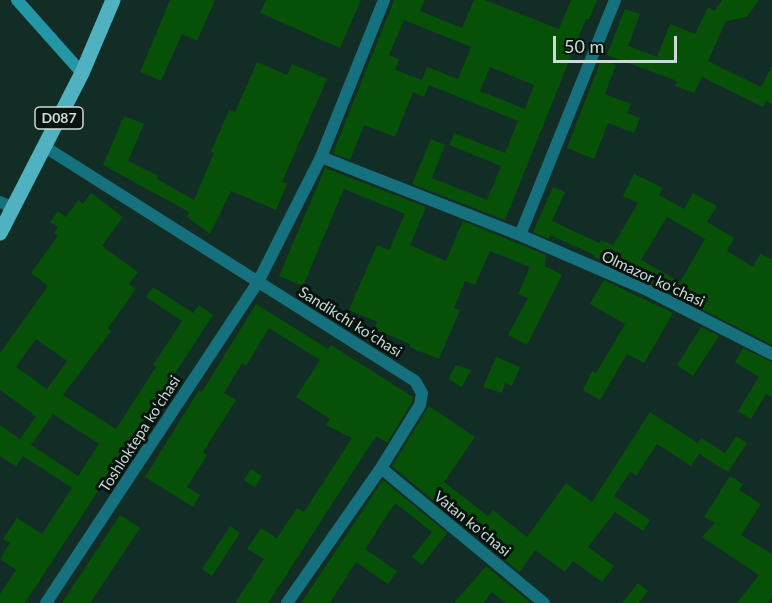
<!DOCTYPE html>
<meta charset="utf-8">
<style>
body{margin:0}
#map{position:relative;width:772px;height:603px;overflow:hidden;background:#122d26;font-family:Lato,sans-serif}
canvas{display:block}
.scale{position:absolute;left:553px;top:36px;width:124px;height:27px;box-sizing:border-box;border:3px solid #cbdbd6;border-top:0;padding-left:8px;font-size:18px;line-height:21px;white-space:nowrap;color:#cbdbd6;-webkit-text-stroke:4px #081310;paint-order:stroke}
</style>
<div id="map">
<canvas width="772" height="603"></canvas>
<div class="scale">50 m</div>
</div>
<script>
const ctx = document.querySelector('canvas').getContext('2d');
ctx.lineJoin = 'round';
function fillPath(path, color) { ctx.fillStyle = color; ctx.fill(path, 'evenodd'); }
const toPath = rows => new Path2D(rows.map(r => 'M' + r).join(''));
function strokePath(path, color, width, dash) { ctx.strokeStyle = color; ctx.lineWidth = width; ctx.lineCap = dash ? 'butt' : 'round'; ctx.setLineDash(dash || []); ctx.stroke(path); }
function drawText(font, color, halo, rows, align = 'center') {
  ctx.font = font + ' Lato,sans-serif'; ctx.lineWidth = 6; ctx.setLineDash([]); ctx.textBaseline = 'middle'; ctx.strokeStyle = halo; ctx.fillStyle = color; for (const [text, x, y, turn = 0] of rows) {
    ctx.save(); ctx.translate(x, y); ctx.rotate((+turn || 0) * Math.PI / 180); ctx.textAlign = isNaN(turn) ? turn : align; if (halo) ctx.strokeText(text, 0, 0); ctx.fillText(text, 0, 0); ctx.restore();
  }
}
fillPath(toPath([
 [170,0,215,0,197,41,182,34,161,81,140,72],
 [266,0,361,0,340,48,260,13],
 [394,0,425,0,420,11,462,28,474,0,485,0,559,29,571,0,597,0,589,19,586,19,505,220,412,184,431,139,445,145,432,178,487,200,501,166,449,145,454,133,505,153,518,121,429,85,424,97,413,92,395,137,364,125,350,160,333,153],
 [404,20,471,47,458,79,427,67,422,80,395,70,399,59,389,55],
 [490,67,534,85,525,109,480,91],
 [722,0,759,0,747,17,726,21,708,61,761,87,772,66,772,104,766,101,763,107,702,77,694,93,675,86,677,81,607,55,625,9,640,14,628,46,657,57,670,24,695,34,708,7,714,11],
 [601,60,616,65,605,94,631,104,627,113,640,118,634,133,608,123,594,159,567,148],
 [257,62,287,75,292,64,327,79,282,182,287,184,276,210,231,191,210,234,187,217,189,212,103,165,124,116,144,124,128,161,158,176,157,179,194,200,214,153,211,152,229,110,235,112],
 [325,168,426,207,410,245,446,261,463,221,546,255,545,266,562,275,527,345,508,335,528,298,518,294,530,267,490,251,475,285,465,281,454,308,460,310,439,359,409,347,410,344,374,329,377,322,349,310,377,245,389,250,405,214,344,189,303,286,279,276],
 [634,174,663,188,659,195,684,209,693,193,717,206,707,222,734,238,727,251,753,267,760,254,772,259,772,345,649,282,594,257,594,255,550,235,549,239,533,232,553,187,565,192,552,221,599,243,601,240,613,245,638,203,623,196],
 [667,217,705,239,680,282,641,260],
 [91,193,123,217,102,246,138,272,129,284,136,289,108,328,111,331,63,395,116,429,156,367,153,365,182,321,146,297,153,287,193,313,199,305,213,315,25,603,0,603,0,594,16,570,0,559,10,543,3,539,17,518,42,534,72,488,23,456,16,467,0,456,0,425,20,439,36,416,0,390,0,353,48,286,31,273,58,236,54,233,58,227,50,222,58,211,66,217,78,200,83,204],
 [36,339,67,361,47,389,16,367],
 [53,414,99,444,78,476,31,445],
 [604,280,673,313,644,363,627,354,600,400,583,390,592,371,596,373,625,324,590,304],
 [256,304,328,349,331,345,413,397,412,402,387,443,376,436,268,603,235,603,264,559,247,549,261,528,277,538,297,508,304,512,352,438,326,425,330,419,296,397,320,360,269,328,246,366,242,363,224,393,236,400,203,452,207,455,187,487,200,495,193,507,145,477,199,390,202,392],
 [701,327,719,336,693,376,677,365],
 [743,348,772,362,772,397,766,394,751,419,738,411,759,377,735,362],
 [496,357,520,367,512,386,505,383,502,393,483,387],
 [456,365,471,370,462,387,448,379],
 [429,406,475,437,444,482,488,516,493,510,527,537,566,483,592,502,650,412,698,443,701,438,725,453,736,436,747,443,728,472,699,454,691,466,657,444,636,476,630,472,614,496,650,520,643,531,615,512,588,547,614,566,602,582,573,561,565,572,535,550,520,572,497,554,502,548,460,516,457,520,392,466],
 [251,469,262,476,255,487,244,480],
 [730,476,743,484,739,490,761,504,741,535,772,554,772,598,768,603,737,603,759,575,702,537,715,523,704,517],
 [383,480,447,533,422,565,412,557,432,532,395,503,365,549,397,571,388,584,356,562,330,603,301,603],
 [120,515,140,528,90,603,62,603],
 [230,526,240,533,212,576,202,569],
 [486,566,531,603,505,603,492,592,483,603,454,603],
 [638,583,648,591,639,603,622,603]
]), '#075008');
strokePath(toPath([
 [45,147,415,381,422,393,420,405,381,468,287,603],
 [321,157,520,235,645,289,772,354],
 [0,202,14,208],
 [520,235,615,0],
 [381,468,544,603],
 [46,603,258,282,321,157,384,0]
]), '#14717d', 12);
strokePath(toPath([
 [17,0,82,73]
]), '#2397a6', 12);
strokePath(toPath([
 [0,233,82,73,113,0]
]), '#50b1c0', 15);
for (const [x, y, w] of [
 [59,118,48]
]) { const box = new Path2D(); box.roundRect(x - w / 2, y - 11, w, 22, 4.5); ctx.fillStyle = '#081310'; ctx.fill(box); strokePath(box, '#cbdbd6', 1.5); }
drawText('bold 14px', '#cbdbd6', null, [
 ["D087",59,118]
]);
drawText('15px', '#cbdbd6', '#081310', [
 ["Olmazor koʻchasi",653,279,25],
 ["Sandikchi koʻchasi",350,322,32],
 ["Toshloktepa koʻchasi",140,434,-57],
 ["Vatan koʻchasi",472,524,39]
]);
</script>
